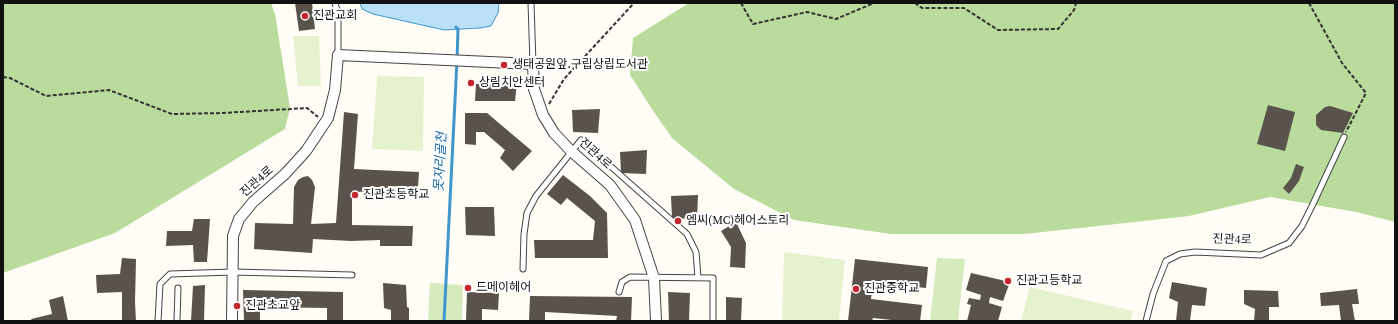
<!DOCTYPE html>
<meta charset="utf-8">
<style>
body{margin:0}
#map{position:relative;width:1398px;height:324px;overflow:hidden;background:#fffdf5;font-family:"Source Serif 4",serif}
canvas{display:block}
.frame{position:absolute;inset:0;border:4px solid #111;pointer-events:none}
</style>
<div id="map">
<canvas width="1398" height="324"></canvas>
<div class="frame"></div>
</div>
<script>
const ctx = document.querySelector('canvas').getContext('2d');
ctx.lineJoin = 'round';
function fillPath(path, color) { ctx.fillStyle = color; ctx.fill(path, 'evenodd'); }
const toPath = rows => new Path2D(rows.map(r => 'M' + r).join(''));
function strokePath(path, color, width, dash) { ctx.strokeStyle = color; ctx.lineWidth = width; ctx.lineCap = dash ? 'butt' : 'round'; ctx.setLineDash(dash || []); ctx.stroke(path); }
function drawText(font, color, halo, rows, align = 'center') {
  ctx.font = font + ' "Source Serif 4","Noto Sans KR",serif'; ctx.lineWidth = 4; ctx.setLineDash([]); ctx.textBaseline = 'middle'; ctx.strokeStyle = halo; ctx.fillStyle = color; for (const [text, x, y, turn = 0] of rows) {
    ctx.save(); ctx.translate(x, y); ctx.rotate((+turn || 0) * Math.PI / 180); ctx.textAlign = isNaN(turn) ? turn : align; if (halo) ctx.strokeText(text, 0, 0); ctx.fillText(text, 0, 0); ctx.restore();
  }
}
fillPath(toPath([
 [937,258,965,259,958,321,930,321],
 [430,283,463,285,462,321,428,321]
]), '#d5ebbd');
fillPath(toPath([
 [3,3,271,3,275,14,290,108,285,129,115,233,3,273],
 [689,3,1395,3,1395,222,1356,212,1270,197,1189,216,1025,234,891,234,794,220,734,189,672,138,654,112,630,75,633,38]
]), '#b9dc9c');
fillPath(toPath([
 [293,36,319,36,321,86,298,86],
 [377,76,424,77,423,151,372,149],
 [784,252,845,260,839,321,782,321],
 [1030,287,1133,311,1130,321,1021,321]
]), '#e6f2cf');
const water = toPath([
 [360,3,499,3,498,13,491,26,480,28,444,30,373,14,362,9,360,3]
]);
fillPath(water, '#b9e0f7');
strokePath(water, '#3f96cf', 1);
strokePath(toPath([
 [444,321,457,60,458,29,456,27]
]), '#3f96cf', 3);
fillPath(toPath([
 [295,3,312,3,315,29,299,31],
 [517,82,515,101,475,101,476,84],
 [1268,105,1295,112,1285,151,1257,144],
 [1330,106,1353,113,1343,133,1321,130,1316,125,1316,115,1325,107],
 [600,109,598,133,573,132,572,110],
 [344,112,358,114,354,169,419,172,418,187,388,186,388,191,352,192,352,225,413,226,412,246,380,246,380,240,351,241,313,239,312,253,254,249,255,223,293,224,294,187,298,180,303,177,308,176,312,180,315,187,311,224,336,223],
 [465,113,487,113,532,151,513,171,500,158,505,150,484,132,476,132,476,145,465,144],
 [647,150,646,174,621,173,620,152],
 [1296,164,1304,167,1299,181,1289,194,1283,188,1291,178],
 [563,175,590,196,607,213,608,258,535,258,534,240,593,240,595,221,567,198,561,205,547,194],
 [698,195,697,219,672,218,671,196],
 [465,207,494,207,495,236,466,235],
 [194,219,210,219,207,262,194,262,193,245,166,246,167,231,192,231],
 [736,222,746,243,745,268,730,267,731,247,721,231],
 [122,258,136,259,135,302,136,321,122,321,122,292,97,293,96,275,120,274],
 [855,259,928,267,926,288,873,282,871,299,922,305,920,321,901,321,873,318,872,321,848,321],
 [971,273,1010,282,1003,301,990,297,989,303,1002,307,998,321,967,321,971,305,967,304,969,298,980,300,981,295,966,290],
 [1172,282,1207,288,1205,306,1192,305,1190,321,1176,321,1178,302,1169,298],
 [383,283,406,285,407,307,409,308,409,321,391,321,391,310,384,308],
 [205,285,204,321,191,321,193,286],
 [1357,289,1359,304,1352,304,1355,321,1341,321,1339,305,1321,306,1320,293],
 [243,290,343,292,343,321,327,321,327,308,260,307,260,321,244,321],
 [1244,290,1278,291,1279,307,1269,307,1269,321,1254,321,1255,309,1244,304],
 [467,292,499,293,498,310,482,309,482,321,466,321],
 [668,292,690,293,689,321,669,321],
 [63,296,68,321,32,321,31,319,52,314,49,300],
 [530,296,632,297,631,321,616,321,617,316,545,312,545,321,529,321],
 [726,297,742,298,741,321,726,321]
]), '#5a524d');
const lane = toPath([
 [335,3,338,14,338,55],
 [531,3,533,64],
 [523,269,524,234,527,213,536,196,581,140,687,234,696,252,698,278],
 [619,292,622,282,630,277,713,278,713,321],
 [158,321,160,284,170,274,233,272,352,275],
 [177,321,178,288],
 [1146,321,1153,294,1166,261,1180,254,1195,252,1261,255,1289,243,1302,226,1313,204,1344,137]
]);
const street = toPath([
 [232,321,233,236,239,219,253,202,285,174,306,151,328,118,335,90,338,55,533,64,534,89,543,115,554,133,571,151,610,185,635,220,654,278,656,321]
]);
strokePath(lane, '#444', 7);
strokePath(street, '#444', 12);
strokePath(toPath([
 [741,3,753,24,807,12,836,19,874,3],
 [915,3,922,8,964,8,998,30,1058,29,1074,10,1076,3],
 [1309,3,1342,63,1366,93,1346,132],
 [3,77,10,78,46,96,109,90,172,114,223,113,307,108,318,117],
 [549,104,564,79,634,3]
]), '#333', 2, [4, 2]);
strokePath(lane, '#fff', 5);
strokePath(street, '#fff', 10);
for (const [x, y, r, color] of [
 [305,16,4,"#c4262e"],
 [504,65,4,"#c4262e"],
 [471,83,4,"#c4262e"],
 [355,195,4,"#c4262e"],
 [678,221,4,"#c4262e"],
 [1008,281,4,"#c4262e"],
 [468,288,4,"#c4262e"],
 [856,289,4,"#c4262e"],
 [237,306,4,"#c4262e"]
]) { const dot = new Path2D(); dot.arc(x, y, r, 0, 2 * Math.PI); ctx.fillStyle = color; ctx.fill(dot); strokePath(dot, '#fff', 1.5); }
drawText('12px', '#111', '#fff', [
 ["진관교회",313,16],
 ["생태공원앞.구립상립도서관",512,65],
 ["상림치안센터",479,83],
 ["진관초등학교",363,195],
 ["엠씨(MC)헤어스토리",686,221],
 ["진관고등학교",1016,281],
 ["드메이헤어",476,288],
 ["진관중학교",864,289],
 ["진관초교앞",245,306]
], 'left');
drawText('12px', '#111', '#fff', [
 ["진관4로",595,154,42],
 ["진관4로",257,182,-42],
 ["진관4로",1232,240,2]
]);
drawText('italic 13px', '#1768a6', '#fff', [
 ["못자리골천",441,162,-87]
]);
</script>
